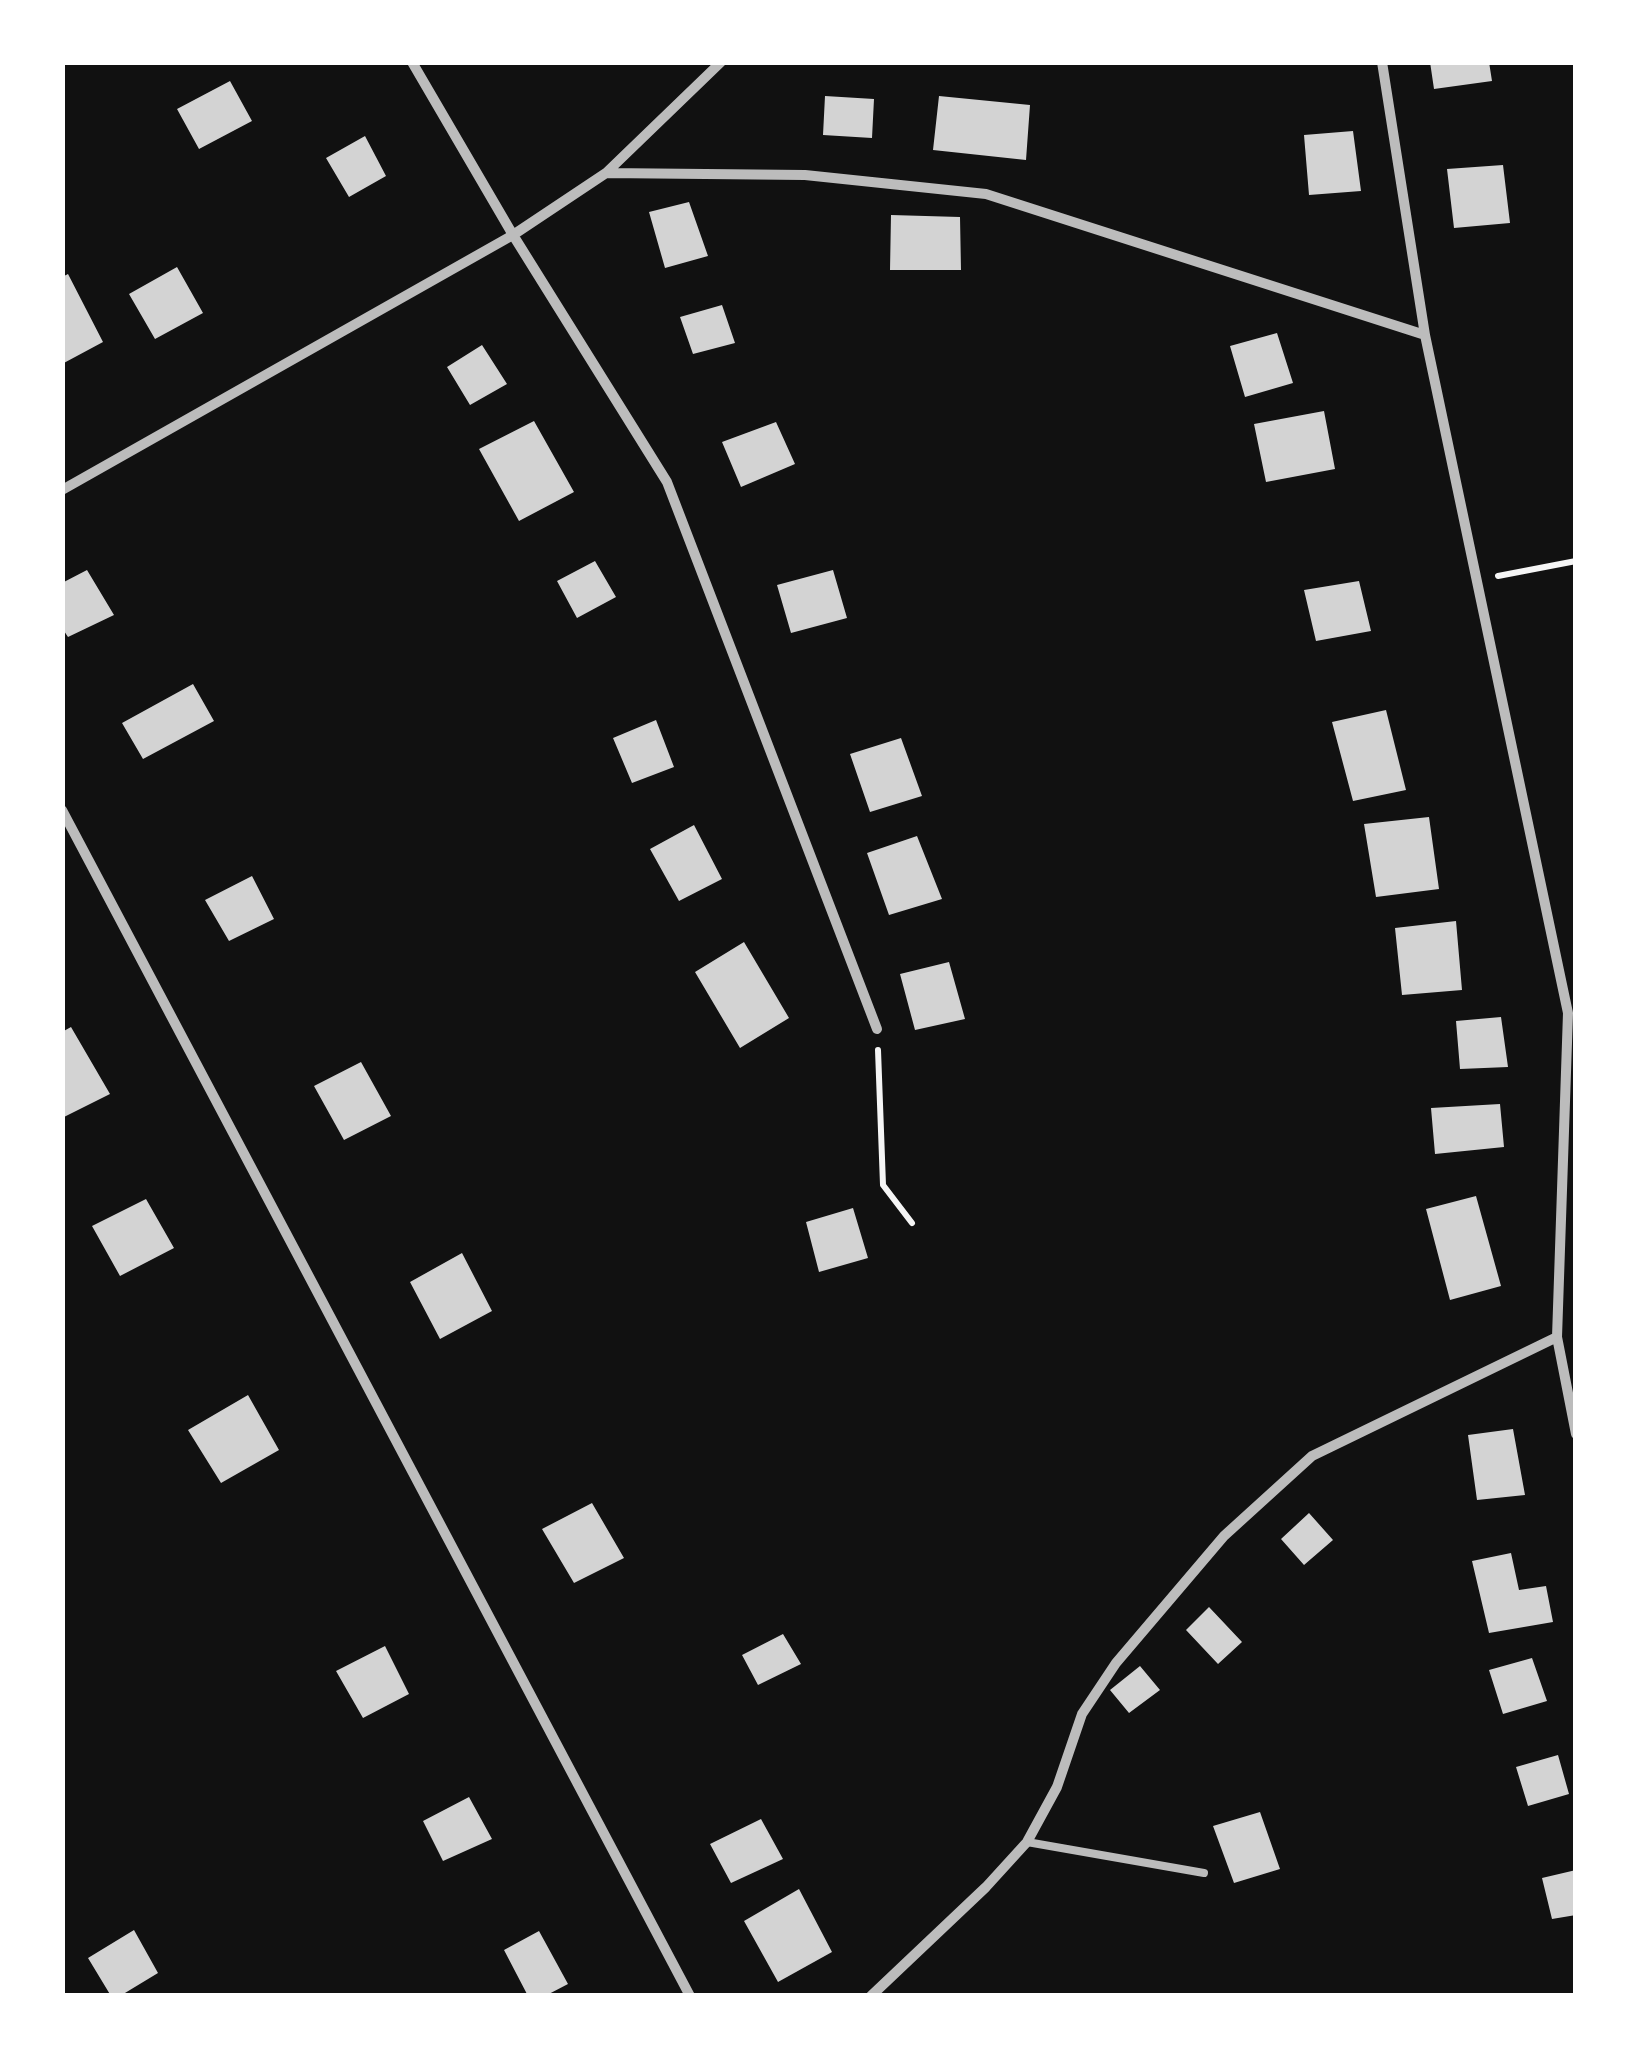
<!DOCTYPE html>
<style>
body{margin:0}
#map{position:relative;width:1638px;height:2058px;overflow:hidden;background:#111;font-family:Montserrat,sans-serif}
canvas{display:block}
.frame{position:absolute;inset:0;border:65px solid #fff;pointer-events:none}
</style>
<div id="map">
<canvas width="1638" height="2058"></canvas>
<div class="frame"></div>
</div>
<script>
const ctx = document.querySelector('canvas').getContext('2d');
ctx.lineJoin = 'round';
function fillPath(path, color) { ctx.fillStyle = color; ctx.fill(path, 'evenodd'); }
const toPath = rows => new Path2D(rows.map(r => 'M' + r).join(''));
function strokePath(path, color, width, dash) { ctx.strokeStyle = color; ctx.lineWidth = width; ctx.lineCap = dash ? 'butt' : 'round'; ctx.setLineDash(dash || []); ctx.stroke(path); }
fillPath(toPath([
 [1430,62,1489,62,1492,81,1434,89],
 [230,81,252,121,199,149,177,109],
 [825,96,874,99,872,138,823,135],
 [939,96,1030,105,1026,160,933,150],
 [1353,131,1361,191,1309,195,1304,135],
 [365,136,386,176,349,197,326,158],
 [1503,165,1510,223,1454,228,1447,169],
 [689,202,708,256,665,268,649,212],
 [891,215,960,217,961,270,890,270],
 [177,267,203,313,155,339,129,294],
 [68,274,103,342,62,364,62,277],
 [722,305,735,343,693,354,680,317],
 [1277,333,1293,383,1245,397,1230,346],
 [482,345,507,384,470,405,447,367],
 [1324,411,1335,469,1266,482,1254,424],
 [534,421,574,492,519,521,479,449],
 [776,422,795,464,741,487,722,442],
 [595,561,616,597,577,618,557,581],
 [87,570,114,615,68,637,62,628,62,583],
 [833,570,847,618,791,633,777,585],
 [1359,581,1371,631,1316,641,1304,590],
 [193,684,214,721,143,759,122,723],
 [1386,710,1406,790,1353,801,1332,722],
 [656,720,674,767,632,783,613,738],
 [901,738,922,796,870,812,850,754],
 [1429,817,1439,889,1376,897,1364,824],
 [694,825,722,879,679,901,650,849],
 [917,836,942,899,889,915,867,853],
 [252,876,274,919,229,941,205,900],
 [1456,921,1462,990,1402,995,1395,928],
 [744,942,789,1018,740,1048,695,972],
 [949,962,965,1019,915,1030,900,974],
 [1501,1017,1508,1067,1460,1069,1456,1021],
 [71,1027,110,1094,62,1118,62,1032],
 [361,1062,391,1116,344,1140,314,1086],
 [1500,1104,1504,1147,1435,1154,1431,1108],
 [1476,1196,1501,1286,1450,1300,1426,1209],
 [146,1199,174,1248,120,1276,92,1226],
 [853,1208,868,1258,819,1272,806,1222],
 [462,1253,492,1311,440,1339,410,1282],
 [248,1395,279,1450,221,1483,188,1430],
 [1513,1429,1525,1495,1477,1500,1468,1435],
 [592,1503,624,1558,574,1583,542,1529],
 [1309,1513,1333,1540,1304,1565,1281,1539],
 [1511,1553,1519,1590,1546,1586,1553,1622,1489,1633,1472,1561],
 [1209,1607,1242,1642,1218,1664,1186,1630],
 [783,1634,801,1664,758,1685,742,1655],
 [385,1646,409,1694,363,1718,336,1671],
 [1532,1658,1547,1701,1503,1714,1489,1670],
 [1140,1666,1160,1690,1129,1713,1110,1690],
 [1558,1755,1569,1794,1528,1806,1516,1767],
 [469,1797,492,1839,443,1861,423,1821],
 [1260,1812,1280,1869,1234,1883,1213,1826],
 [761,1819,783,1859,731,1883,710,1844],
 [1576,1870,1576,1915,1552,1919,1542,1878],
 [799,1889,832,1952,778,1982,744,1921],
 [134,1930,158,1973,120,1996,111,1996,88,1958],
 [539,1931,568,1984,545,1996,528,1996,504,1950]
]), '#d3d3d3');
strokePath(toPath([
 [1498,576,1576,561],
 [878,1050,883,1185,912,1223]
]), '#f5f5f5', 6);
strokePath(toPath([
 [1027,1842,1204,1873]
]), '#bcbcbc', 8);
strokePath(toPath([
 [412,62,513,235,667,482,877,1029],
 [1382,62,1425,335,1568,1013,1557,1337,1576,1434],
 [606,173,721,62],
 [62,490,513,235,606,173,805,175,986,194,1425,335],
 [62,810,690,1996],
 [871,1996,986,1887,1027,1842,1057,1787,1082,1714,1116,1663,1224,1536,1312,1456,1557,1337]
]), '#bcbcbc', 10);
</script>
